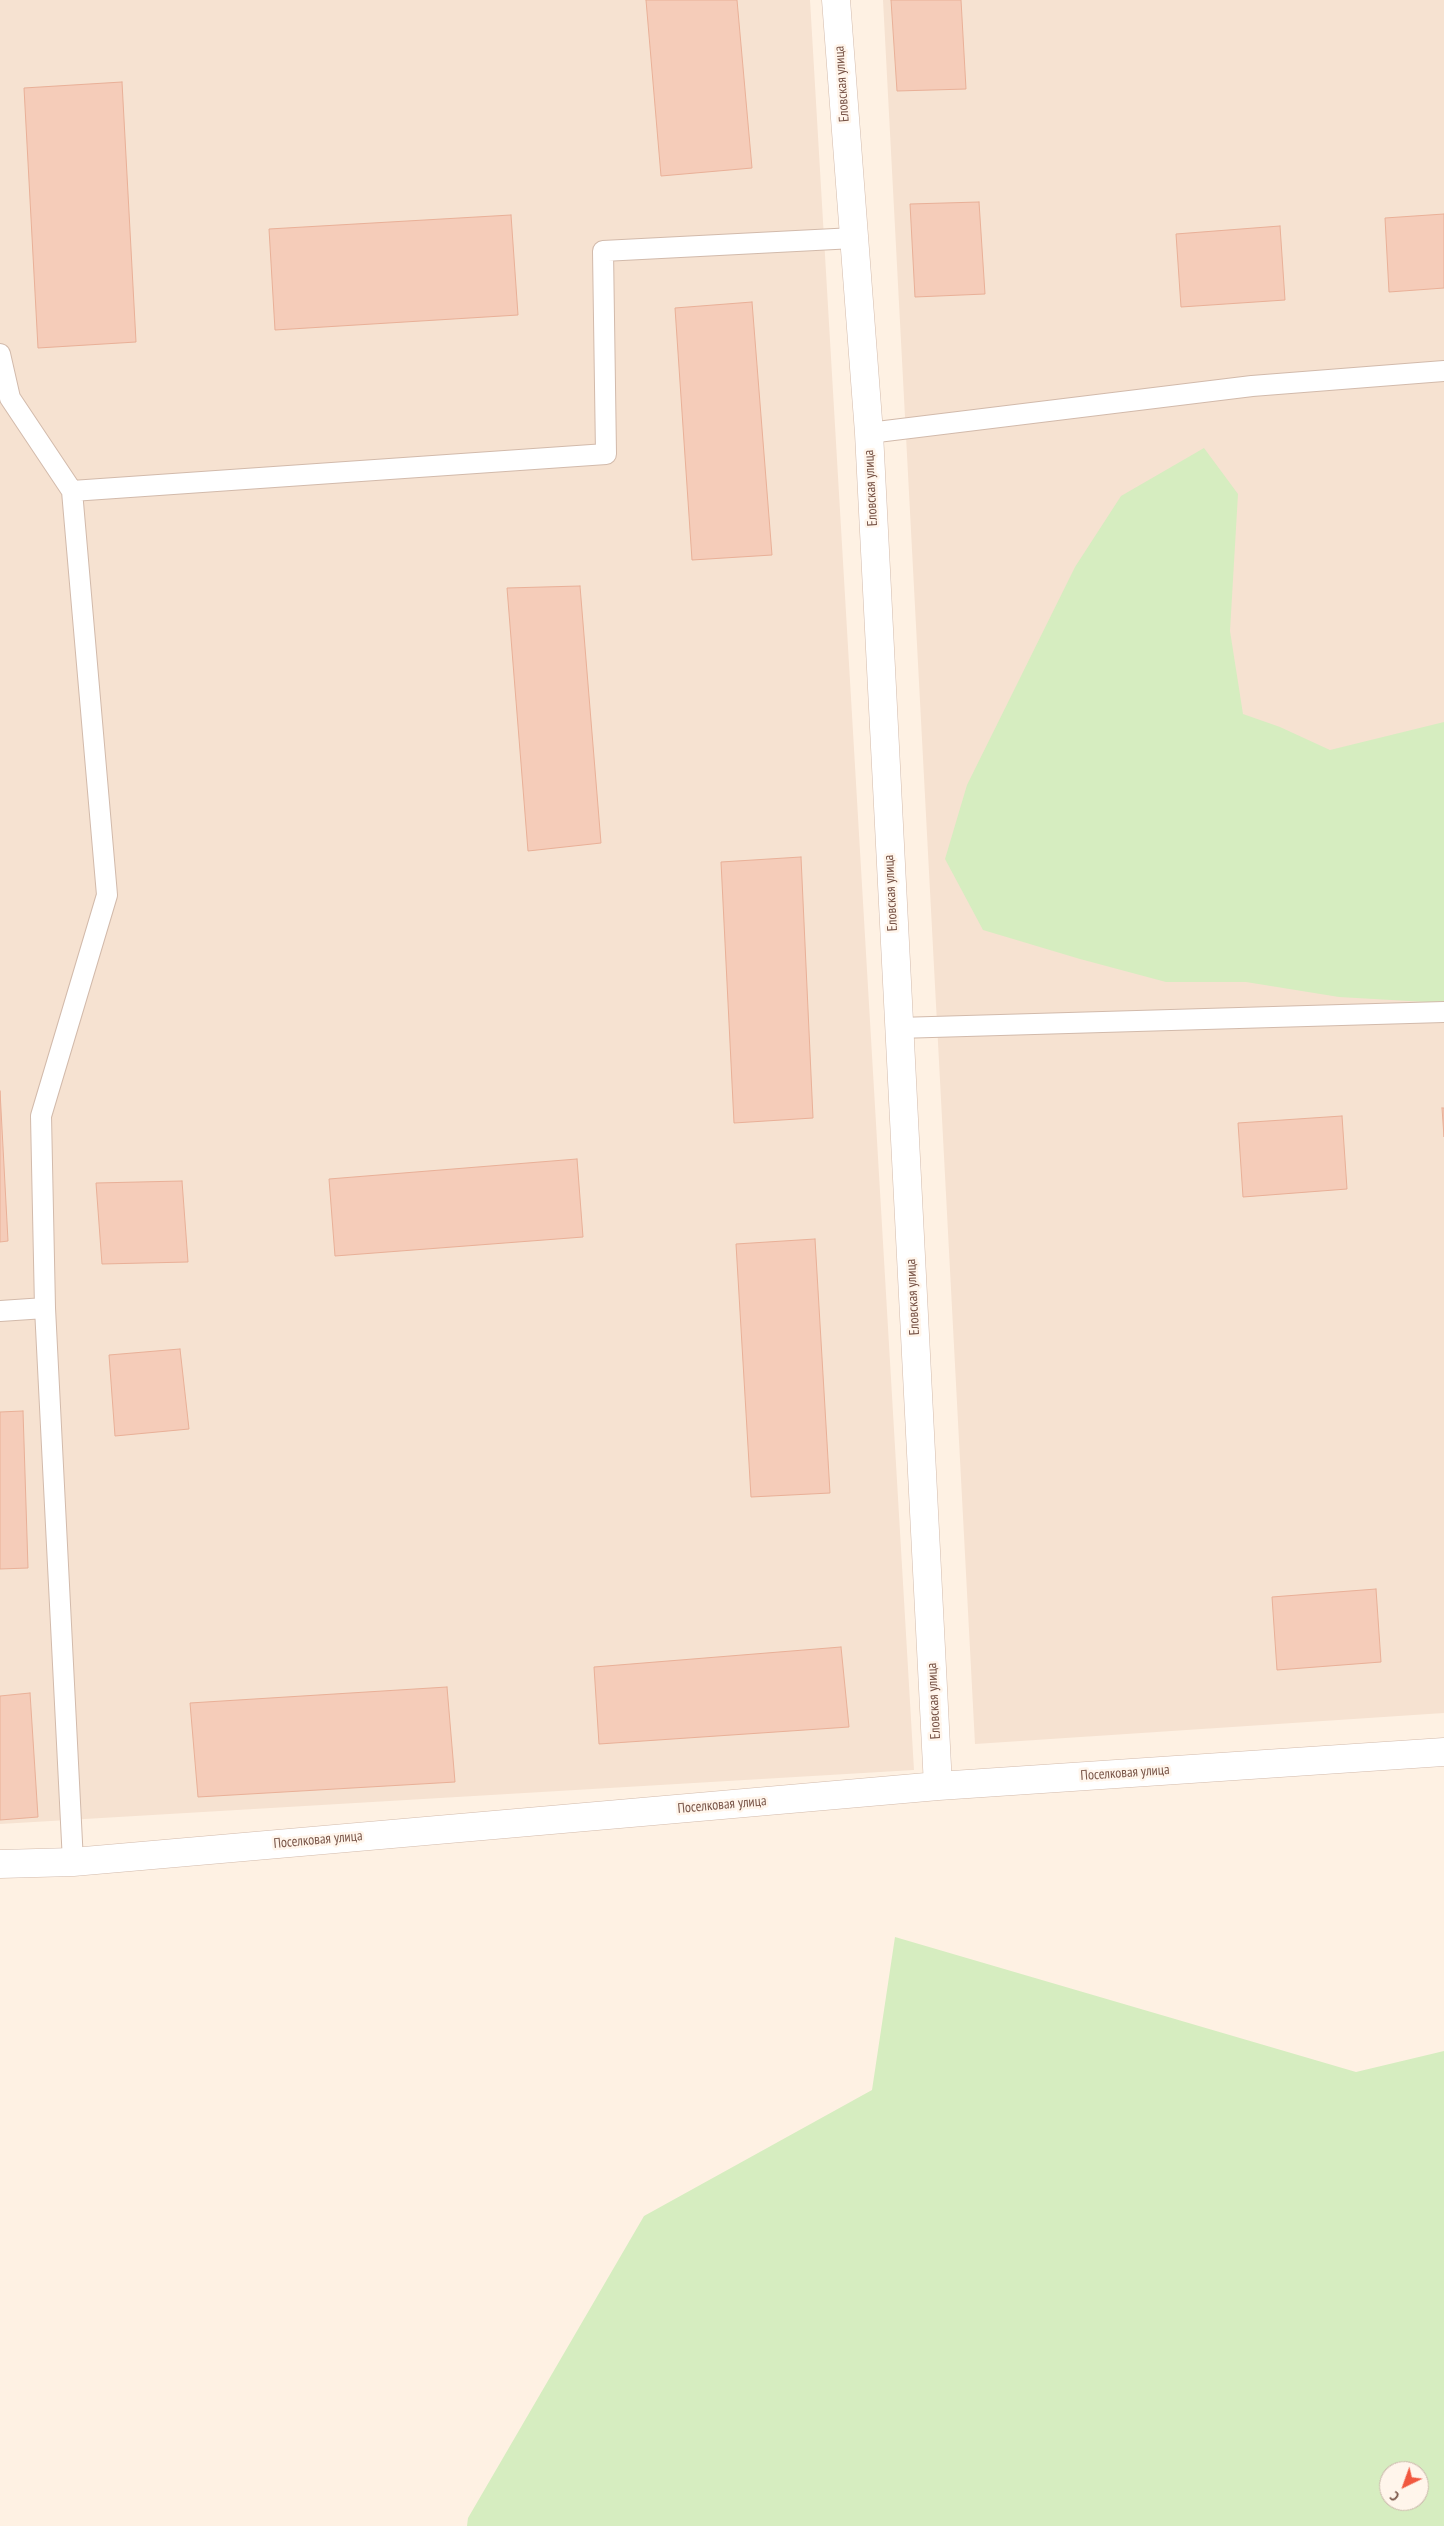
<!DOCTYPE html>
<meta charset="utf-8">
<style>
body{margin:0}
#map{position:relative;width:1444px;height:2526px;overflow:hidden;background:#fef1e3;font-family:"PT Sans Narrow",sans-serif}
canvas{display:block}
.north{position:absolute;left:1379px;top:2461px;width:50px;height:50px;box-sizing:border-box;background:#fff5eb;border:1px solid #c9b5a9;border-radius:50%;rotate:222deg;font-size:14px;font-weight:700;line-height:20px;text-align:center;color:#785447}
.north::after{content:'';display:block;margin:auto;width:18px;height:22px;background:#f1583f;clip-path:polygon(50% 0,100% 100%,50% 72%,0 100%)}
</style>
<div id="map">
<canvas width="1444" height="2526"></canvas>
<div class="north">С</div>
</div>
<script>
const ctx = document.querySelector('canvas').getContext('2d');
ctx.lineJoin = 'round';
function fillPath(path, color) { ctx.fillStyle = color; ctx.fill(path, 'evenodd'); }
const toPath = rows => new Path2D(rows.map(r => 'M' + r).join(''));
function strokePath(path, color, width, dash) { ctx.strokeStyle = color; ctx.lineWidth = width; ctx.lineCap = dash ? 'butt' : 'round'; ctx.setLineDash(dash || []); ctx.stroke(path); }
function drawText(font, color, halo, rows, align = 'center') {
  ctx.font = font + ' "PT Sans Narrow",sans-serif'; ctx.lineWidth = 5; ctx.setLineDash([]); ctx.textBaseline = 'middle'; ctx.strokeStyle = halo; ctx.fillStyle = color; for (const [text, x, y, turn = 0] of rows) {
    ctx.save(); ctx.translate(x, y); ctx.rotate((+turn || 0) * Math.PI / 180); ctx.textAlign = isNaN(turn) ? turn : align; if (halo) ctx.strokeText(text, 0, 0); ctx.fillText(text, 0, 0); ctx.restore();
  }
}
fillPath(toPath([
 [0,0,810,0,914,1770,0,1824],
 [883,0,1444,0,1444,1713,975,1744]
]), '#f6e2d1');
fillPath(toPath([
 [1204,448,1238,494,1230,631,1243,714,1280,727,1330,750,1444,722,1444,1003,1339,997,1246,982,1166,982,1080,959,983,930,945,859,967,785,1075,567,1121,496],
 [895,1937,1356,2072,1444,2051,1444,2526,467,2526,468,2518,644,2216,872,2090],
 [1389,2471,1419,2471,1419,2501,1389,2501]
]), '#d6edc0');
const building = toPath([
 [646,0,737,0,752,168,661,176,646,0],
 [891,0,961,0,966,89,897,91,891,0],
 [122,82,136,342,38,348,24,88,122,82],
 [979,202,985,294,915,297,910,204,979,202],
 [1444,214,1444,288,1389,292,1385,218,1444,214],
 [511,215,518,315,275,330,269,229,511,215],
 [1280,226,1285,300,1181,307,1176,234,1280,226],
 [752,302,772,555,692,560,675,308,752,302],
 [580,586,601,843,528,851,507,588,580,586],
 [801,857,813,1118,734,1123,721,862,801,857],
 [0,1091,8,1241,0,1242,0,1091],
 [1442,1108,1444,1108,1444,1137,1442,1108],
 [1342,1116,1347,1189,1243,1197,1238,1123,1342,1116],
 [577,1159,583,1237,335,1256,329,1179,577,1159],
 [182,1181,188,1262,102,1264,96,1183,182,1181],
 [815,1239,830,1493,751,1497,736,1244,815,1239],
 [180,1349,189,1429,115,1436,109,1355,180,1349],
 [23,1411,28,1568,0,1569,0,1412,23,1411],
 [1376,1589,1381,1662,1277,1670,1272,1597,1376,1589],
 [841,1647,849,1727,599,1744,594,1667,841,1647],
 [447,1687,455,1782,198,1797,190,1703,447,1687],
 [30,1693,38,1817,0,1820,0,1696,30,1693]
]);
fillPath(building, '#f5ccb9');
strokePath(building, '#e9b098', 1);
const lane = toPath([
 [0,354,10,398,72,491,107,895,41,1116,45,1308,73,1862],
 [869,433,1252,386,1444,371],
 [72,491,606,454,603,251,854,238],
 [898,1028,1444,1012],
 [0,1311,45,1308]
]);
const street = toPath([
 [836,0,869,433,938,1786],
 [0,1864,73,1862,938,1786,1444,1752]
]);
strokePath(lane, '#d2baab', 22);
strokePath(street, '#d2baab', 29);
strokePath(lane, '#fff', 20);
strokePath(street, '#fff', 28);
drawText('14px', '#785447', '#fff5eb', [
 ["Еловская улица",842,84,-94],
 ["Еловская улица",871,488,-93],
 ["Еловская улица",891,893,-93],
 ["Еловская улица",913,1297,-93],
 ["Еловская улица",934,1701,-93],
 ["Поселковая улица",1125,1773,-4],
 ["Поселковая улица",722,1805,-5],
 ["Поселковая улица",318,1840,-5]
]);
</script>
